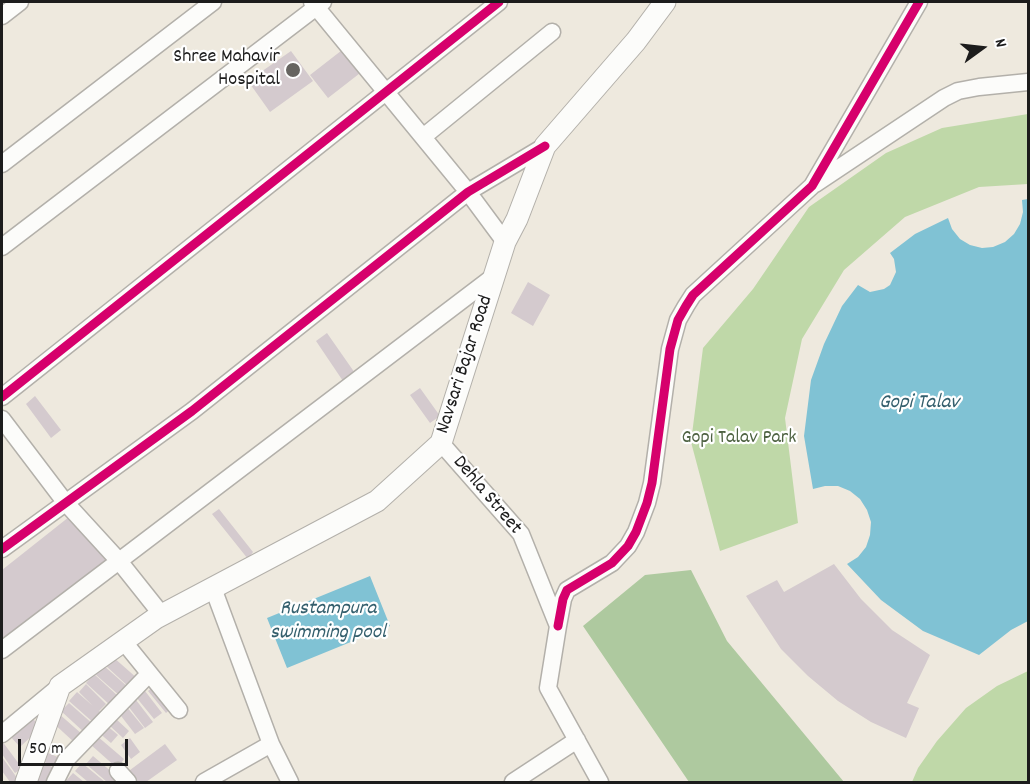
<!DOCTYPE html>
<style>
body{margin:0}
#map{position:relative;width:1030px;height:784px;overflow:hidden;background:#eee9de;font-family:Dekko,sans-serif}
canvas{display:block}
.frame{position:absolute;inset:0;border:3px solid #1c1c1c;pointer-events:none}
.north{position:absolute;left:952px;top:18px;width:60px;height:60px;-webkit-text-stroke:4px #fff;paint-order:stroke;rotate:75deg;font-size:16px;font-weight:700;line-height:24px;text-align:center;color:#1c1c1c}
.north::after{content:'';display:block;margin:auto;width:21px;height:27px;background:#1c1c1c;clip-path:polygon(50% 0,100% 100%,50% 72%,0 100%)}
.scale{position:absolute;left:18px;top:739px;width:110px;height:27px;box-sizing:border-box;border:3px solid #1c1c1c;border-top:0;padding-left:8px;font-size:18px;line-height:21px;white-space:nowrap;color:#1c1c1c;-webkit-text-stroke:4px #fff;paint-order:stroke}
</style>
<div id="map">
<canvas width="1030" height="784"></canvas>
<div class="frame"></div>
<div class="north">N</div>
<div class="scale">50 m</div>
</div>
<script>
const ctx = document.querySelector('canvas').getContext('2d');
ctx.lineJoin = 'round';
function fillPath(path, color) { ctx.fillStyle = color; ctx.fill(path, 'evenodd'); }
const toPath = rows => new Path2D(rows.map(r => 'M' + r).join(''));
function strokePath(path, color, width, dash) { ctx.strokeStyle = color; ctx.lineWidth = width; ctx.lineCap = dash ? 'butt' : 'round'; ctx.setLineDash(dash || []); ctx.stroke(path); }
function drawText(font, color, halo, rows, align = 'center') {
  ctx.font = font + ' Dekko,sans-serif'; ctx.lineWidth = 4.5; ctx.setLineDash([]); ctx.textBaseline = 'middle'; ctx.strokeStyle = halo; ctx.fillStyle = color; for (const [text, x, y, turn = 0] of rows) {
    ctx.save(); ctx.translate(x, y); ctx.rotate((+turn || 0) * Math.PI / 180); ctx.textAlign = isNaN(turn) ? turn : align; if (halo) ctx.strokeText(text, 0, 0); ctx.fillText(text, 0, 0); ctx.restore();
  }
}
fillPath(toPath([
 [1028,114,1028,184,979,187,905,217,844,270,802,339,785,418,798,523,720,551,691,442,703,348,753,289,809,207,886,153,942,128],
 [1028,671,1028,782,912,782,918,768,937,741,966,708,997,686]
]), '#bfd8a8');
fillPath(toPath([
 [691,570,727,641,844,782,689,782,583,626,645,575]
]), '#aec99f');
fillPath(toPath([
 [1028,199,1028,621,1011,630,979,655,923,631,881,600,847,564,858,557,866,547,870,535,871,522,867,510,860,499,850,491,838,486,825,486,813,489,804,436,811,380,824,344,842,306,858,285,870,292,884,289,890,285,896,272,894,259,890,253,915,234,948,218,952,229,960,239,970,245,982,248,993,247,1005,242,1014,234,1020,224,1023,212,1022,200],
 [370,576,390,626,287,668,267,618]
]), '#80c2d4');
fillPath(toPath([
 [346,47,364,70,328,98,310,75],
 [291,51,313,81,270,112,248,81],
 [528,282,550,295,533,326,511,313],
 [327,333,357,376,345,384,316,341],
 [420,388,440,416,430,423,410,395],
 [35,396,61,430,51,438,26,404],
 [219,509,253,552,248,559,212,514],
 [74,513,110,560,2,645,2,570],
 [834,564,861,599,892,630,930,655,907,703,919,708,906,738,871,722,838,701,808,676,781,649,746,596,777,580,784,592],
 [113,657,138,679,130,688,105,665],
 [103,665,129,688,121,697,95,674],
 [94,674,119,697,111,706,86,683],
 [86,684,106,704,99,711,103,715,95,724,69,701,77,692,93,706,79,692],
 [156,684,174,706,166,713,148,691],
 [145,691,162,713,154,719,136,697],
 [136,700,153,722,145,728,128,706],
 [69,703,94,725,86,734,61,711],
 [126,706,144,728,135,734,118,712],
 [58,713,82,734,75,743,51,721],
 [29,715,41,727,20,747,9,735],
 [115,718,129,731,123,738,109,725],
 [105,724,118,735,111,743,98,732],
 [97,736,124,759,117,768,90,744],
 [130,738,140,752,131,759,121,745],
 [2,741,22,768,15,773,2,754],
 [165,744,177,760,146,782,133,782,126,773],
 [41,750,60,758,56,767,37,759],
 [93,756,120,779,116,782,107,782,86,764],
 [2,757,20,782,10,782,2,771],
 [37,761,55,768,50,782,30,782],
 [82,763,105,782,88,782,75,771],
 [73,773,84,782,65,782]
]), '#d4cace');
const minor = toPath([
 [312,2,468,192,505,242],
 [2,16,20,2],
 [423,137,552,32],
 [2,164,213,2],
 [815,184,944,98,958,91,979,87,1028,82],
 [2,247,323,2],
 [2,397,499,2],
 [2,419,65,502,119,561,162,615],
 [441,443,521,534,558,626,548,688,600,782],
 [2,549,192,411,468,192,545,146],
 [213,588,271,744,290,782],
 [558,626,563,599,567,590,612,563,628,546,636,532,647,503,652,483,670,349,678,320,686,306,693,295,812,186,919,2],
 [124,642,179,710],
 [2,650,494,276],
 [2,734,60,686],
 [118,771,128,782],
 [55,782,66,760,149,674],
 [204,782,271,744],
 [513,782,577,740]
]);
const major = toPath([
 [26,782,60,686,156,618,377,501,441,443,505,242,517,219,545,146,636,41,665,2]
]);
strokePath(minor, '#b3b0aa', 19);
strokePath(major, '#b3b0aa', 23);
strokePath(minor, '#fcfcfa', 16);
strokePath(major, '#fcfcfa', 21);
strokePath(toPath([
 [2,397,499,2],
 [2,549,192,411,468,192,545,146],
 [558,626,563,599,567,590,612,563,628,546,636,532,647,503,652,483,670,349,678,320,686,306,693,295,812,186,919,2]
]), '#d6006c', 9);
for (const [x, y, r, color] of [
 [293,70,8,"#666460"]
]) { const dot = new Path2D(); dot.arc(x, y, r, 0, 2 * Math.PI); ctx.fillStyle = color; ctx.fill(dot); strokePath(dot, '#fff', 2); }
drawText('20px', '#1c1c1c', '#fff', [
 ["Shree Mahavir",280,58],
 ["Hospital",280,81]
], 'right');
drawText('20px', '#1c1c1c', '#fff', [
 ["Navsari Bajar Road",466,365,-72],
 ["Dehla Street",486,496,50]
]);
drawText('20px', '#4e6242', '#fff', [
 ["Gopi Talav Park",739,439]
]);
drawText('italic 21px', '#345f6d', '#fff', [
 ["Gopi Talav",919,404],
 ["Rustampura",328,610],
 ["swimming pool",328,634]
]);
</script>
